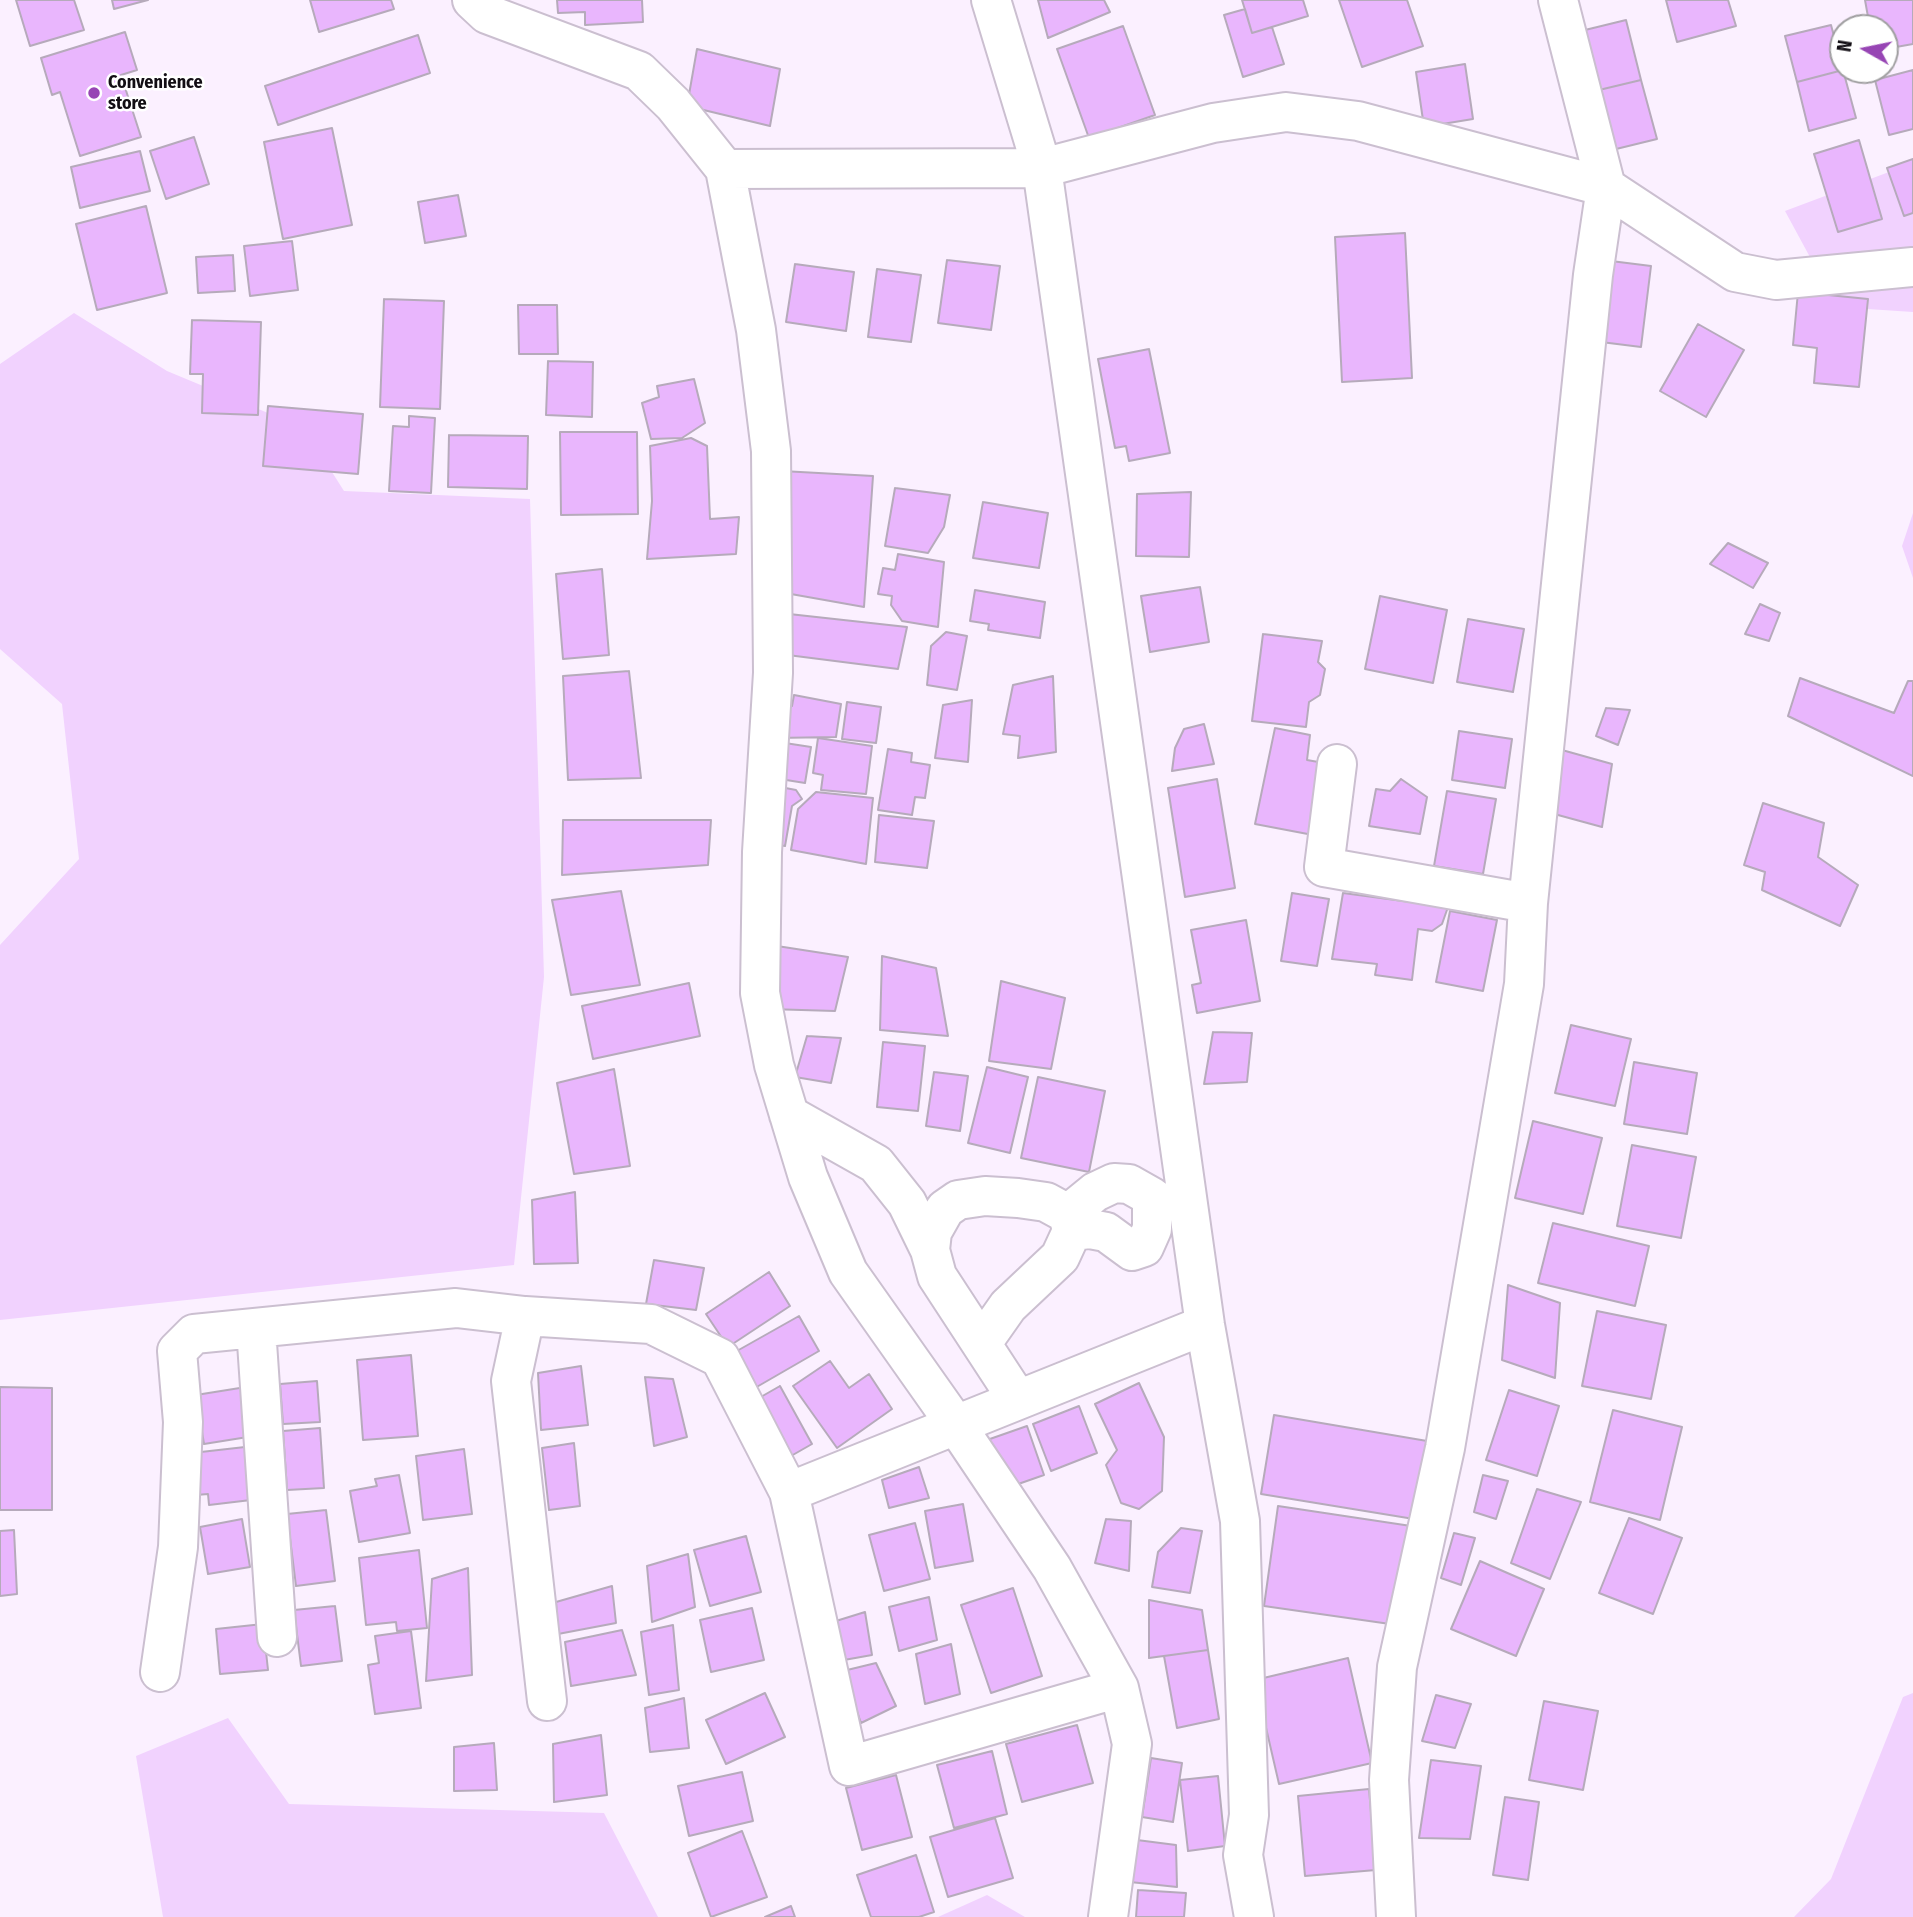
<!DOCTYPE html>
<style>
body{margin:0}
#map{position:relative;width:1913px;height:1917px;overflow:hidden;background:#fbf0ff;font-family:"Fira Sans Condensed",sans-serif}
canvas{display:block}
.north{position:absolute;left:1829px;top:14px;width:70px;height:70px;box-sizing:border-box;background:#fff;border:2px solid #a09fa1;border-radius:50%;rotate:279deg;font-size:19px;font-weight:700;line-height:28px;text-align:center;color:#120e14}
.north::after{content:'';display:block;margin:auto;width:24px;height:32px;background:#9745b4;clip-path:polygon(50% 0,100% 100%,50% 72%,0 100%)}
</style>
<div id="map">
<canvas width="1913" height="1917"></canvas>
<div class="north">N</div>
</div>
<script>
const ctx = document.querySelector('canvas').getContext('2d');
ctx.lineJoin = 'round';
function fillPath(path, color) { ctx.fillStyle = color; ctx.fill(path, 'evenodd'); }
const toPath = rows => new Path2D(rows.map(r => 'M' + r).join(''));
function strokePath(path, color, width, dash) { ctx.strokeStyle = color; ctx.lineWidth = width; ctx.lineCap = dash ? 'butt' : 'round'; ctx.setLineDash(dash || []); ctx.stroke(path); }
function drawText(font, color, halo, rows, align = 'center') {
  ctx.font = font + ' "Fira Sans Condensed",sans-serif'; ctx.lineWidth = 5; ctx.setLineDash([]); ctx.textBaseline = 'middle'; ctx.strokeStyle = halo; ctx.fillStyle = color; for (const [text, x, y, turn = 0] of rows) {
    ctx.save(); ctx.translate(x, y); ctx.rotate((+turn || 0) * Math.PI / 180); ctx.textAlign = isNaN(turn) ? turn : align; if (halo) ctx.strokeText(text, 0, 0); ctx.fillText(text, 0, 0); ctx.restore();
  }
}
fillPath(toPath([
 [1913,163,1913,312,1837,307,1785,211],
 [74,313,167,371,304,428,344,491,530,499,544,977,514,1265,0,1320,0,945,79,859,62,704,0,649,0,364],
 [1913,513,1913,578,1902,546],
 [1913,1693,1913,1917,1794,1917,1831,1879,1903,1697],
 [228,1718,289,1804,604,1813,658,1917,163,1917,136,1756],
 [987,1895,1025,1917,938,1917]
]), '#f1d2fe');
const building = toPath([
 [16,0,74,0,84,30,30,46,16,0],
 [112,0,148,0,114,9,112,0],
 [310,0,391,0,394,9,319,32,310,0],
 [557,0,642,0,643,22,585,25,585,12,558,13,557,0],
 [1038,0,1104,0,1110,12,1048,38,1038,0],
 [1242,0,1303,0,1308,16,1252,33,1242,0],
 [1339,0,1407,0,1423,46,1362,67,1339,0],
 [1666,0,1728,0,1736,26,1677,42,1666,0],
 [1865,0,1913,0,1913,44,1885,49,1885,28,1870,28,1865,0],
 [1245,9,1252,33,1272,27,1284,64,1243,77,1224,15,1245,9],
 [1626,20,1641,80,1599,90,1585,30,1626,20],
 [1831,25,1843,70,1797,82,1785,36,1831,25],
 [1123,26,1155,115,1089,138,1057,49,1123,26],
 [125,32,137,70,121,75,141,137,80,156,60,92,52,95,41,58,125,32],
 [418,35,430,73,278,125,265,86,418,35],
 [697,49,780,69,770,126,687,106,697,49],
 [1465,64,1473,119,1424,127,1416,72,1465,64],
 [1843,70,1856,118,1809,131,1797,82,1843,70],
 [1913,70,1913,129,1889,135,1875,80,1913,70],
 [1641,80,1657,139,1612,150,1599,90,1641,80],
 [332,128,352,225,283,239,264,142,332,128],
 [194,137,209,184,166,199,150,151,194,137],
 [1859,140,1882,219,1838,232,1814,154,1859,140],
 [140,151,150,191,80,208,71,167,140,151],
 [1913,159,1913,213,1904,216,1887,168,1913,159],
 [458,195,466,236,425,243,418,202,458,195],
 [146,206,167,293,97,310,76,224,146,206],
 [1405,233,1412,378,1342,382,1335,237,1405,233],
 [292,241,298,290,250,296,244,246,292,241],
 [233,255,235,291,198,293,196,257,233,255],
 [947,260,1000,266,991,330,938,323,947,260],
 [1603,260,1651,266,1641,347,1593,341,1603,260],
 [795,264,854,272,846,331,786,322,795,264],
 [877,269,921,275,911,342,868,337,877,269],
 [1798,292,1868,299,1859,387,1814,383,1817,348,1793,345,1798,292],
 [384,299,444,301,440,409,380,407,384,299],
 [518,305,557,305,558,354,519,354,518,305],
 [192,320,261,322,258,415,202,413,203,374,190,374,192,320],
 [1698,324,1744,350,1706,417,1660,391,1698,324],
 [1149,349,1170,453,1129,461,1126,446,1115,448,1098,359,1149,349],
 [548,361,593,362,592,417,546,415,548,361],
 [694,379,705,423,682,438,651,439,642,403,659,397,657,386,694,379],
 [268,406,363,414,358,474,263,466,268,406],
 [409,416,435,418,431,493,389,491,393,426,409,427,409,416],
 [560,432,637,432,638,514,561,515,560,432],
 [449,435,528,436,527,489,448,487,449,435],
 [691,438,707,446,710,519,739,517,736,554,647,559,652,501,650,446,691,438],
 [782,471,873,476,864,607,774,591,782,471],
 [895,488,950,495,944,527,928,553,885,546,895,488],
 [1191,492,1189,557,1136,556,1137,494,1191,492],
 [983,502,1048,513,1039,568,973,558,983,502],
 [1728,543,1768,563,1753,588,1710,564,1728,543],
 [898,554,944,562,938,627,902,621,891,605,892,596,878,594,883,568,895,570,898,554],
 [602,569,609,655,563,659,556,574,602,569],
 [1200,587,1209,642,1150,652,1141,596,1200,587],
 [975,590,1045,602,1040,638,988,630,989,624,970,621,975,590],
 [1380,596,1447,610,1433,683,1365,669,1380,596],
 [1760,604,1780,613,1769,641,1745,634,1760,604],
 [771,612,907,627,898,669,764,652,771,612],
 [1468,619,1524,629,1513,692,1457,682,1468,619],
 [946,632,967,636,957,690,927,685,931,646,946,632],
 [1263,634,1322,641,1318,662,1325,669,1320,695,1309,702,1306,727,1252,721,1263,634],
 [629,671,641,778,568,780,563,676,629,671],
 [1053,676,1056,752,1018,758,1020,736,1003,734,1013,685,1053,676],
 [1800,678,1894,713,1908,681,1913,681,1913,776,1788,716,1800,678],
 [794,695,841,704,836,737,775,738,779,711,792,706,794,695],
 [972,700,968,762,935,758,943,705,972,700],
 [847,702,881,707,876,743,842,739,847,702],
 [1606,708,1630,710,1618,745,1596,736,1606,708],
 [1204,724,1214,764,1172,771,1175,748,1184,729,1204,724],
 [1275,728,1310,735,1307,760,1324,763,1313,835,1255,824,1275,728],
 [1459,731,1512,739,1505,788,1452,780,1459,731],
 [818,738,872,746,866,794,821,790,823,775,813,773,818,738],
 [785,743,811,747,805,783,780,779,785,743],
 [888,749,912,753,911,762,930,765,925,798,915,797,912,815,878,810,888,749],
 [1562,750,1612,764,1602,827,1547,812,1562,750],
 [1217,779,1235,888,1185,897,1168,788,1217,779],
 [1401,779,1427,797,1420,834,1369,826,1376,789,1390,791,1401,779],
 [775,786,796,790,802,799,792,806,785,846,765,843,775,786],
 [1447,791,1496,799,1483,874,1434,866,1447,791],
 [816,792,873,798,866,864,791,850,798,809,816,792],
 [1763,803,1824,823,1818,857,1858,885,1840,926,1762,890,1765,872,1744,865,1763,803],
 [879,815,934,821,927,868,875,862,879,815],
 [563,820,711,820,708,865,562,875,563,820],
 [621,891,640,985,571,995,552,900,621,891],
 [1292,893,1329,899,1317,966,1281,961,1292,893],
 [1343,893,1448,907,1442,924,1432,931,1418,929,1412,980,1375,975,1377,964,1332,959,1343,893],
 [1450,911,1497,920,1483,991,1436,982,1450,911],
 [1246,920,1260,1001,1197,1013,1192,985,1201,983,1191,930,1246,920],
 [777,946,848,957,835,1011,768,1009,777,946],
 [882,956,936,968,948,1036,880,1030,882,956],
 [1001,981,1065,998,1051,1069,989,1061,1001,981],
 [689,983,700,1036,593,1059,582,1006,689,983],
 [1571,1025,1631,1039,1615,1106,1555,1093,1571,1025],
 [1213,1032,1252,1033,1247,1082,1204,1084,1213,1032],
 [807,1036,841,1038,831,1083,795,1077,807,1036],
 [883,1042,925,1046,918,1111,877,1107,883,1042],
 [1634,1062,1697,1073,1687,1134,1624,1124,1634,1062],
 [987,1067,1028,1077,1010,1153,968,1143,987,1067],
 [614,1069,630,1166,574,1174,557,1083,614,1069],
 [934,1072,968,1076,960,1131,926,1126,934,1072],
 [1038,1077,1105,1091,1089,1172,1021,1158,1038,1077],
 [1533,1121,1602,1138,1583,1214,1515,1198,1533,1121],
 [1632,1145,1696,1157,1681,1238,1617,1226,1632,1145],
 [575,1192,578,1263,534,1264,532,1200,575,1192],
 [1553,1223,1649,1246,1635,1306,1538,1283,1553,1223],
 [654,1260,704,1268,696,1310,646,1304,654,1260],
 [769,1272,790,1306,728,1347,706,1314,769,1272],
 [1508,1285,1560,1303,1555,1378,1502,1360,1508,1285],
 [1597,1311,1666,1325,1651,1399,1582,1386,1597,1311],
 [799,1316,819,1351,748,1392,728,1356,799,1316],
 [411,1355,418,1436,363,1440,357,1360,411,1355],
 [830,1361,849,1388,869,1374,892,1409,837,1448,793,1386,830,1361],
 [581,1366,588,1425,541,1430,538,1373,581,1366],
 [645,1377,673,1379,687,1437,654,1446,645,1377],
 [317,1381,320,1422,283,1424,280,1384,317,1381],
 [1139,1383,1164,1437,1162,1491,1139,1509,1121,1503,1106,1465,1117,1450,1095,1404,1139,1383],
 [780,1386,812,1444,784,1460,752,1402,780,1386],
 [0,1387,52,1388,52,1510,0,1510,0,1387],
 [246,1387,254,1436,204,1444,196,1395,246,1387],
 [1509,1390,1559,1406,1537,1476,1486,1460,1509,1390],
 [1079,1406,1097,1453,1051,1471,1033,1424,1079,1406],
 [1613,1410,1682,1427,1660,1520,1590,1502,1613,1410],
 [1274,1415,1433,1442,1420,1520,1261,1494,1274,1415],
 [1027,1426,1044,1475,1004,1489,987,1440,1027,1426],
 [320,1428,324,1488,287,1490,283,1431,320,1428],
 [574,1443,580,1506,549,1510,542,1448,574,1443],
 [245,1447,251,1500,209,1505,208,1494,196,1495,192,1453,245,1447],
 [464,1449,472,1514,423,1520,416,1456,464,1449],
 [919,1467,929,1498,889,1508,882,1480,919,1467],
 [399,1475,410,1533,359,1542,350,1491,377,1486,375,1479,399,1475],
 [1483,1475,1508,1481,1496,1519,1474,1512,1483,1475],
 [1537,1489,1581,1502,1550,1579,1511,1563,1537,1489],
 [963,1504,973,1561,935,1568,925,1511,963,1504],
 [1278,1506,1411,1526,1397,1625,1264,1606,1278,1506],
 [326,1510,335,1581,296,1586,287,1514,326,1510],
 [1629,1518,1682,1538,1653,1614,1599,1593,1629,1518],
 [242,1519,250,1567,208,1574,200,1527,242,1519],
 [1106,1519,1131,1521,1129,1571,1095,1563,1106,1519],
 [915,1523,930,1579,884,1591,869,1535,915,1523],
 [1181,1528,1202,1531,1190,1593,1152,1587,1158,1552,1181,1528],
 [14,1530,17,1594,0,1596,0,1531,14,1530],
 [1454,1533,1475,1538,1461,1585,1441,1578,1454,1533],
 [746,1536,761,1592,710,1606,694,1550,746,1536],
 [419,1550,427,1628,397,1631,396,1622,366,1625,359,1558,419,1550],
 [688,1554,695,1607,652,1622,647,1566,688,1554],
 [1480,1561,1544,1589,1516,1656,1451,1629,1480,1561],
 [468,1568,472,1675,426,1681,432,1579,468,1568],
 [612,1586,616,1623,558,1634,556,1602,612,1586],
 [1013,1588,1042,1676,991,1693,961,1605,1013,1588],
 [929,1597,937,1640,899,1651,889,1607,929,1597],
 [1149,1600,1202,1610,1208,1650,1149,1658,1149,1600],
 [335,1606,342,1661,301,1666,294,1610,335,1606],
 [752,1608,764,1660,711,1672,700,1620,752,1608],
 [865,1612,872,1655,844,1660,836,1621,865,1612],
 [263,1624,268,1670,220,1674,216,1629,263,1624],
 [673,1625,679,1690,649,1695,641,1632,673,1625],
 [622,1630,636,1675,571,1686,565,1642,622,1630],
 [411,1631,421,1708,375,1714,368,1665,379,1663,375,1636,411,1631],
 [951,1644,960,1694,925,1704,916,1654,951,1644],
 [1208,1650,1219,1719,1177,1728,1164,1656,1208,1650],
 [1348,1658,1372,1763,1279,1784,1255,1680,1348,1658],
 [876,1663,896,1706,861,1723,843,1671,876,1663],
 [765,1693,785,1737,726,1764,706,1720,765,1693],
 [1436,1695,1471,1704,1455,1748,1422,1741,1436,1695],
 [684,1698,689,1748,650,1752,645,1708,684,1698],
 [1544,1701,1598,1711,1583,1790,1529,1780,1544,1701],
 [1077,1725,1093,1783,1022,1802,1006,1744,1077,1725],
 [601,1735,607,1795,554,1802,553,1744,601,1735],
 [494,1743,497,1790,454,1791,454,1747,494,1743],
 [992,1751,1007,1814,954,1828,937,1765,992,1751],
 [1151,1758,1182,1763,1173,1822,1142,1817,1151,1758],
 [1431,1760,1481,1766,1470,1839,1419,1838,1431,1760],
 [742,1772,753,1821,689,1836,678,1786,742,1772],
 [896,1775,912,1837,862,1850,846,1788,896,1775],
 [1218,1776,1225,1846,1188,1851,1180,1780,1218,1776],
 [1369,1789,1376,1870,1305,1876,1298,1796,1369,1789],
 [1505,1797,1539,1802,1528,1880,1493,1875,1505,1797],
 [995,1818,1013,1878,948,1897,930,1837,995,1818],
 [742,1831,767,1897,711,1917,688,1853,742,1831],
 [1137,1840,1176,1845,1177,1887,1130,1882,1137,1840],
 [916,1855,934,1912,919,1917,871,1917,857,1875,916,1855],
 [1138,1890,1186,1893,1184,1917,1136,1917,1138,1890],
 [791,1906,795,1917,765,1917,791,1906]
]);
fillPath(building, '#e9b6fd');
strokePath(building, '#b6aabb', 2);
const minor = toPath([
 [472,0,487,14,639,71,673,104,725,169,756,330,771,451,773,673,762,852,760,993,774,1065,808,1177,848,1272,956,1425,1052,1568,1119,1688,1132,1744,1108,1917],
 [991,0,1042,168,1205,1325,1240,1521,1249,1815,1243,1855,1254,1917],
 [725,169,1042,168,1213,123,1286,112,1358,121,1606,187,1735,272,1776,280,1913,267],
 [1337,764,1324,867,1528,903],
 [789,1115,876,1164,907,1203,930,1250],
 [1068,1214,1095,1192,1114,1183,1129,1184,1152,1197,1152,1229,1144,1247,1132,1251,1106,1232,1090,1229,1072,1231],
 [525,1316,511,1381,547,1701],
 [256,1328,277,1637],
 [982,1343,1008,1306,1060,1257,1072,1231,1068,1214,1046,1202,1018,1198,985,1196,958,1200,945,1209,932,1232,930,1250,937,1276,1018,1400],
 [789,1492,1205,1325],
 [160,1672,178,1547,183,1422,177,1351,194,1334,456,1308,525,1316,651,1324,720,1358,789,1492,849,1766,1119,1688],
 [1396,1917,1389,1780,1397,1667,1445,1448,1524,984,1528,903,1593,275,1606,187,1558,0]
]);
strokePath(minor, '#cbbfd0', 42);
strokePath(minor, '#fff', 38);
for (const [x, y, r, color] of [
 [94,93,7,"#9745b4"]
]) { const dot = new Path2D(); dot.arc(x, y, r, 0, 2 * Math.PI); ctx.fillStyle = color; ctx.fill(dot); strokePath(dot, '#fff', 2.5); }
drawText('bold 18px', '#120e14', '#fff', [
 ["Convenience",108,83],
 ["store",108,104]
], 'left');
</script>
